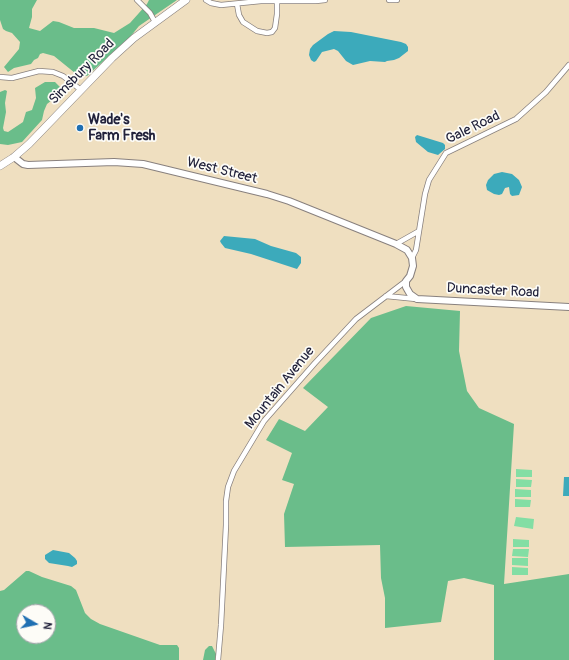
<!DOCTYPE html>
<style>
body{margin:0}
#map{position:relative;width:569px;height:660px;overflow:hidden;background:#efdfc0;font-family:Pangolin,sans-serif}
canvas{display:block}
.north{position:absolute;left:16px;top:604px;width:40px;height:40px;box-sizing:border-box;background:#fdfcf7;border:1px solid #a5a5ac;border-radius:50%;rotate:99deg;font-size:11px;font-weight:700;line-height:16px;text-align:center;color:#22223b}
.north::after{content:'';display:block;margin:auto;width:14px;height:18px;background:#1f6fb2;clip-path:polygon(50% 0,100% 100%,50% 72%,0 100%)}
</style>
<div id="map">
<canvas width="569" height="660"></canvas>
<div class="north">N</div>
</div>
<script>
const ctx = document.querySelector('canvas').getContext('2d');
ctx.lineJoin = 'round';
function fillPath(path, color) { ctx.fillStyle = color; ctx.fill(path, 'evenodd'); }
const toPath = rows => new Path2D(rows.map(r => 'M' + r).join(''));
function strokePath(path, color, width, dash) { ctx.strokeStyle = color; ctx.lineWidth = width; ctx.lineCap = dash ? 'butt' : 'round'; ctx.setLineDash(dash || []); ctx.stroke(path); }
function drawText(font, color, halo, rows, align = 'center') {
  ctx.font = font + ' Pangolin,sans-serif'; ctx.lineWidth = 3.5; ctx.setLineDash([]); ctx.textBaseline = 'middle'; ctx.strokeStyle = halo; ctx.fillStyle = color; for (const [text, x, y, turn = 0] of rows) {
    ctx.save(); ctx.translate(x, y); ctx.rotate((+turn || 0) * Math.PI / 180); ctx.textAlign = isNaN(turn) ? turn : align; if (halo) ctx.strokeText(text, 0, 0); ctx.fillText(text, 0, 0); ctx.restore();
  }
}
fillPath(toPath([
 [516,469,532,470,532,477,516,477],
 [516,479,532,480,531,487,516,487],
 [515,489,531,490,531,497,515,497],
 [515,499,531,500,530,507,515,507],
 [516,517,534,519,533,529,514,526],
 [513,539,529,540,529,547,513,547],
 [513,549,529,549,528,557,512,556],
 [512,558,528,558,528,566,512,565],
 [512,567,528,568,528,575,512,575]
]), '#83dea4');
fillPath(toPath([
 [0,0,37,0,32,9,32,17,29,28,40,31,53,21,59,22,74,28,94,28,114,33,130,23,147,4,149,0,177,0,139,26,130,37,87,76,75,73,54,56,43,53,40,54,38,58,34,60,31,64,14,68,8,72,4,67,19,49,20,42,12,33,6,31,3,29,0,20],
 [45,82,55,82,61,88,62,91,61,93,47,104,44,111,42,120,22,142,8,145,0,144,0,92,5,90,7,91,5,103,6,112,3,128,4,131,8,132,23,122,26,112,32,110,36,98,35,88],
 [406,306,460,311,459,351,467,391,479,408,514,424,504,584,569,574,569,660,494,660,494,585,464,578,448,581,441,622,385,628,385,598,381,578,380,545,285,547,284,514,294,484,282,480,292,453,266,440,279,419,305,431,328,407,303,388,371,318],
 [26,571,29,571,42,577,71,586,76,590,85,613,91,619,100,624,160,645,177,645,179,648,179,660,0,660,0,591,4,590],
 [24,612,48,612,48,636,24,636],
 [209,646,212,646,216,654,215,660,203,660,205,650]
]), '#6abd8a');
fillPath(toPath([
 [334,31,351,32,401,42,406,44,408,47,408,51,399,58,394,60,387,61,385,62,370,61,353,65,346,61,338,51,334,49,322,52,316,61,314,62,311,60,309,55,310,49,313,45,328,34],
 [417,135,443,143,445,145,445,149,438,155,428,152,416,142,415,137],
 [502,172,512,174,519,180,522,187,519,195,512,196,510,194,509,187,505,188,502,194,499,195,494,194,487,190,486,185,488,180,494,174],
 [224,236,255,239,271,246,296,253,301,257,301,263,297,269,251,254,225,248,221,243,220,241],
 [564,477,569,477,569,496,563,496],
 [53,550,69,553,75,558,77,561,77,564,72,567,68,566,49,563,45,559,45,555]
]), '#3caabb');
const minor = toPath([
 [137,0,150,13,155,22],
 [206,0,211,3,221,5,261,1,316,1,325,0],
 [389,0,397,0],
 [237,4,239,15,243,22,257,31,267,33,272,32,275,28,277,14,277,1],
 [0,77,12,78,39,71,53,72,63,76,81,90],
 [396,244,419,231],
 [412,258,416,250,425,194,429,180,446,153,516,119,546,92,569,65],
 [386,296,416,299],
 [218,660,221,625,226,525,226,501,228,487,234,471,264,421,315,363,356,319,406,281]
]);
const tertiary = toPath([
 [14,157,23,164,28,165,114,162,143,164,267,194,289,201,396,244,407,250,412,258,413,266,410,276,406,281,406,287,410,294,417,299,569,307]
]);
const secondary = toPath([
 [0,166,14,157,29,144,112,58,134,38,186,0]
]);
strokePath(minor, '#88807e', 6);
strokePath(tertiary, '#88807e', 8);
strokePath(secondary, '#88807e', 8);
strokePath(minor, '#fff', 4.5);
strokePath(tertiary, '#fff', 6);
strokePath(secondary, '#fff', 7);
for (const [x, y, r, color] of [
 [80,128,4,"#1f6fb2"]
]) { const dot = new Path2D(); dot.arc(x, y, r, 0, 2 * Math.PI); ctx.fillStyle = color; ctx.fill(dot); strokePath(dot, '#fdfcf7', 1.5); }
drawText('14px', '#22223b', '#fdfcf7', [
 ["Simsbury Road",82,72,-45],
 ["Gale Road",473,128,-26],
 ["West Street",222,171,14],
 ["Duncaster Road",493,291,3],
 ["Mountain Avenue",280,388,-51]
]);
drawText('bold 14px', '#22223b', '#fdfcf7', [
 ["Wade's",88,120],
 ["Farm Fresh",88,136]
], 'left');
</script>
